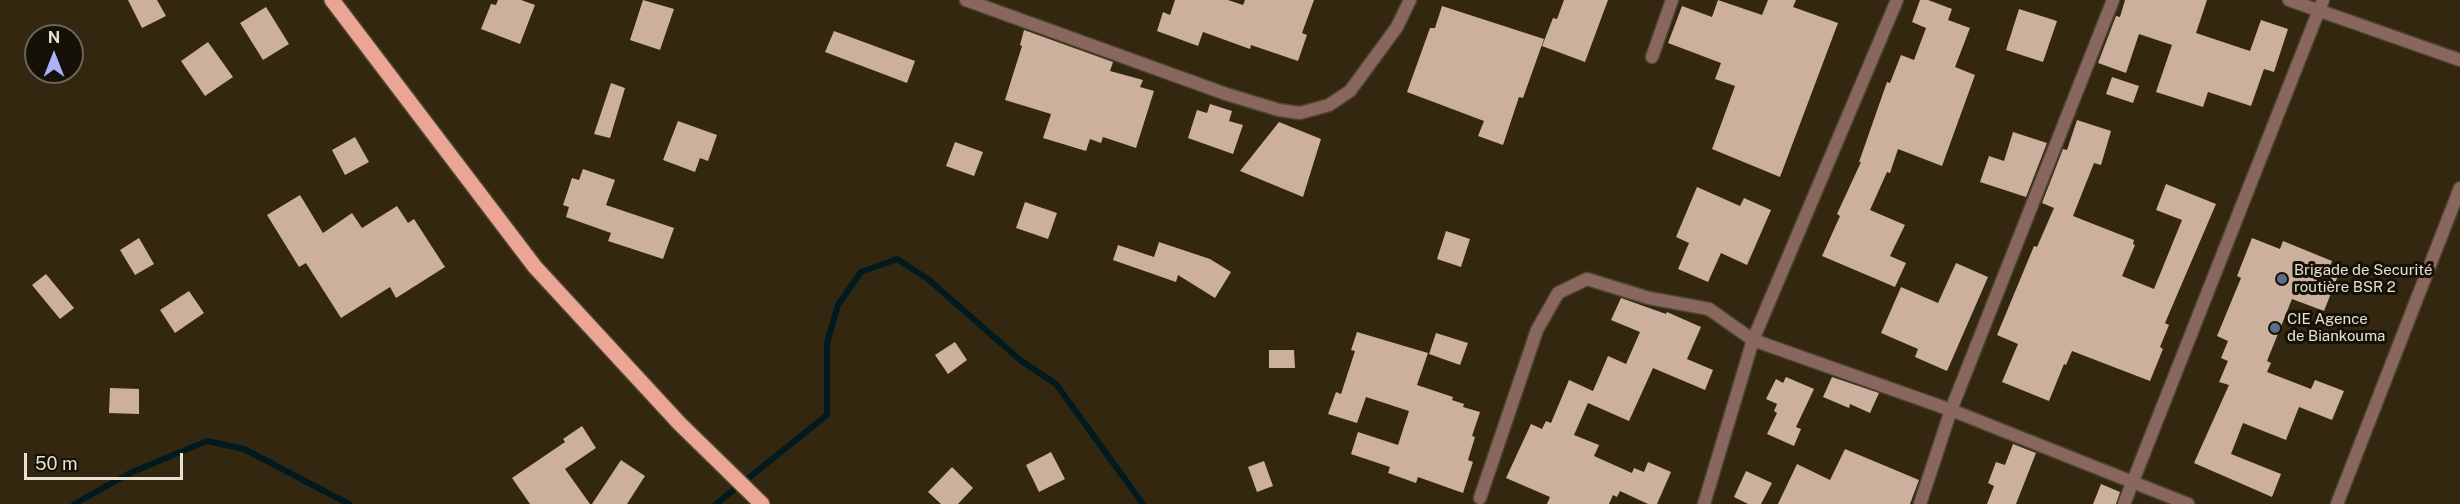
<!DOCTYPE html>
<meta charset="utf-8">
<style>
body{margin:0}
#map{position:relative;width:2460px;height:504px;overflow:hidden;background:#33270f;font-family:"Public Sans",sans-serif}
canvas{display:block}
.north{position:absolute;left:24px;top:24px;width:60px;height:60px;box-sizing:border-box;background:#161107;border:2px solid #6a6459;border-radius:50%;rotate:0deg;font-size:16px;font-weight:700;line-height:24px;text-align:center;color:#e9e1d3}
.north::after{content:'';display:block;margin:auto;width:21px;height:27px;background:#aab0fb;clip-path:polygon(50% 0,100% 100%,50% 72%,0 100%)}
.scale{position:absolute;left:24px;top:453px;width:159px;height:27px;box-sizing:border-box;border:3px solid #e9e1d3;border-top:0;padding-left:8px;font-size:18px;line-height:21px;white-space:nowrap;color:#e9e1d3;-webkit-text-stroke:4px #161107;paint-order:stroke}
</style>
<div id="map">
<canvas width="2460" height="504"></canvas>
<div class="north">N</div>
<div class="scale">50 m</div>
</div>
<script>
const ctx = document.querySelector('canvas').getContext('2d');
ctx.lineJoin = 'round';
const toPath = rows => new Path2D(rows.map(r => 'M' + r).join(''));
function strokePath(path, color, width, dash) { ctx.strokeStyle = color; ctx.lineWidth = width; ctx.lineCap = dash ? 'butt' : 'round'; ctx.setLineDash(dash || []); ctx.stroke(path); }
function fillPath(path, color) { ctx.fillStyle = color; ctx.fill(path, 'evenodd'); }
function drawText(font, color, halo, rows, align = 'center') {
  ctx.font = font + ' "Public Sans",sans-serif'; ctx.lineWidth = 6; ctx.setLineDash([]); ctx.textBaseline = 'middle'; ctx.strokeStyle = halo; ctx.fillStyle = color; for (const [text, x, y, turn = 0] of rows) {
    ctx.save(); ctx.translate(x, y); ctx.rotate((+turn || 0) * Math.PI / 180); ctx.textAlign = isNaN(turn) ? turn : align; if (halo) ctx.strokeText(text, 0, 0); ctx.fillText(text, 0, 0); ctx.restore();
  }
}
strokePath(toPath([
 [74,504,130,473,207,441,244,449,349,504],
 [716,504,827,415,827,343,838,305,861,272,897,259,928,279,1020,360,1056,384,1143,504]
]), '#011a1f', 6);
fillPath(toPath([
 [128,0,157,0,166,16,142,28],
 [498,0,521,0,535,5,520,44,481,29,491,4,496,5],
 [643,0,674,9,660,50,630,40],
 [1175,0,1228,0,1243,5,1245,0,1314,0,1302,33,1307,35,1298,61,1251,45,1250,49,1203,32,1198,46,1157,31,1163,12,1170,15],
 [1564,0,1608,0,1585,62,1542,46,1553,18,1557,19],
 [1718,0,1762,15,1768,0,1796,0,1793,7,1838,23,1780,177,1712,149,1735,86,1715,79,1721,63,1668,43,1682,6,1712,17],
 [1920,0,1928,0,1952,9,1948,20,1970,28,1955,67,1975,75,1942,166,1898,149,1890,173,1887,172,1870,210,1905,225,1890,256,1906,263,1895,287,1822,256,1840,216,1837,214,1861,162,1859,162,1887,82,1890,83,1901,55,1914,60,1926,28,1912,22],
 [2125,0,2207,0,2196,33,2250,51,2261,20,2288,29,2274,72,2264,69,2251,106,2208,92,2203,107,2156,92,2172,45,2139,34,2126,73,2098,63,2116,16,2120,17],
 [1442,6,1544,39,1523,98,1519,97,1503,145,1478,136,1484,121,1407,92,1430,28,1435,28],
 [266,7,289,44,263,60,240,23],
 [2019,9,2057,21,2043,62,2006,50],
 [1024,30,1113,62,1110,71,1143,80,1140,87,1154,91,1136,148,1103,137,1101,143,1090,139,1086,151,1043,138,1051,114,1005,100,1022,46,1020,45],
 [834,31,915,61,907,83,825,52],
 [208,42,233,77,205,96,181,61],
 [2112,77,2139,86,2133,103,2106,94],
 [611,83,625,88,610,138,594,134],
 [1210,104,1232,111,1229,121,1243,125,1233,154,1188,138,1197,110,1207,113],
 [2077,120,2111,131,2101,165,2094,163,2073,216,2134,240,2133,244,2135,245,2122,276,2154,289,2182,220,2156,210,2166,184,2216,204,2165,323,2169,325,2160,347,2163,349,2150,381,2072,351,2066,365,2064,364,2049,401,2002,382,2018,344,1997,335,2034,246,2037,247,2054,208,2042,203,2063,149,2067,150],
 [678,121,717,135,708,161,700,158,695,172,663,160],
 [1279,122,1321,139,1303,197,1240,171],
 [2013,132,2047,143,2026,197,1980,182,1989,156,2004,161],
 [355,137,369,162,345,175,332,150],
 [955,142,983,152,974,176,946,166],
 [583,169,615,180,606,205,674,228,663,259,608,241,611,233,566,217,569,207,563,205,572,178,579,180],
 [1697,187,1740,206,1744,198,1771,210,1747,265,1721,253,1708,282,1678,269,1689,243,1676,237],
 [300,195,323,233,352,213,362,228,397,206,408,223,414,219,445,267,396,298,390,287,341,318,306,263,299,267,267,215],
 [1025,202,1057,213,1048,239,1016,228],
 [1446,231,1470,239,1461,267,1437,259],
 [139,238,154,264,135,275,120,250],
 [2252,238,2280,249,2283,241,2332,261,2329,269,2339,273,2324,311,2292,299,2267,361,2271,363,2267,372,2311,389,2315,380,2344,391,2332,420,2299,407,2286,440,2243,423,2231,454,2281,474,2272,497,2194,463,2229,385,2219,382,2228,361,2221,358,2228,341,2217,336,2241,278,2237,276],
 [1159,242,1210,259,1231,272,1215,298,1178,275,1176,282,1113,260,1118,245,1154,257],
 [1956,263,1988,277,1947,371,1915,357,1918,349,1881,333,1901,287,1938,303],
 [46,274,74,308,60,319,32,285],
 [189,291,204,313,175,333,160,310],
 [1621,298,1666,314,1667,312,1701,327,1687,359,1713,370,1705,390,1653,368,1629,421,1588,403,1574,435,1599,445,1594,456,1632,473,1634,468,1644,472,1648,462,1671,472,1657,504,1648,504,1620,491,1617,497,1613,495,1609,504,1547,504,1550,497,1506,478,1531,424,1542,429,1546,421,1551,423,1569,380,1593,391,1608,356,1626,364,1640,332,1611,320],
 [1357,332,1428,353,1417,385,1453,397,1452,400,1464,404,1463,407,1480,412,1472,436,1475,437,1468,460,1473,462,1463,493,1418,477,1416,483,1388,473,1390,467,1351,454,1358,432,1398,445,1409,411,1366,397,1357,423,1328,414,1336,392,1341,394,1355,351,1351,350],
 [1436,333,1468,343,1460,365,1429,354],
 [955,342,967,360,948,374,935,355],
 [1269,350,1294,350,1295,368,1269,368],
 [1786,377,1814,389,1796,427,1801,429,1794,446,1767,434,1777,413,1774,411,1777,404,1766,399,1776,379,1783,383],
 [1832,377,1879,393,1870,413,1850,404,1849,408,1823,397],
 [110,388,139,389,139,414,109,413],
 [582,426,596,448,565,469,590,504,530,504,512,478,565,442,563,439],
 [2013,444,2036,453,2016,504,1987,504,1994,486,1988,483,1996,462,2005,465],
 [1845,449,1919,480,1910,504,1778,504,1797,464,1830,480],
 [1051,452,1065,479,1039,492,1026,465],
 [621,460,645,476,627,504,592,504],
 [1264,461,1273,486,1257,492,1248,467],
 [952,467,973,488,958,504,941,504,928,492],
 [1746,471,1772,483,1761,504,1748,504,1734,497],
 [2101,484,2120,492,2116,504,2093,504]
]), '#ccb09d');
const minor = toPath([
 [966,0,1226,94,1279,110,1300,113,1329,105,1350,91,1397,27,1410,0],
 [1652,57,1672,0],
 [1480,498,1537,330,1558,293,1587,279,1649,298,1709,309,1753,340,1951,410,2188,504],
 [1704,504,1753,340,1897,0],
 [1920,504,1951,410,2113,0],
 [2124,504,2323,0],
 [2337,504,2460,188]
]);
const tertiary = toPath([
 [2289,0,2460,60]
]);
const primary = toPath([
 [332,0,535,267,679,423,762,504]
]);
strokePath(minor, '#50452e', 15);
strokePath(tertiary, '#50452e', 15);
strokePath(primary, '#50452e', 18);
strokePath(minor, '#89675f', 12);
strokePath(tertiary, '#89675f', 12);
strokePath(primary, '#eaa595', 15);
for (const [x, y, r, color] of [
 [2282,279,6,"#5c6f8a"],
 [2275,328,6,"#5c6f8a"]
]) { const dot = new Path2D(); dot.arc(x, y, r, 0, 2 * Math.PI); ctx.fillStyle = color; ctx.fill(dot); strokePath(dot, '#161107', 2); }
drawText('15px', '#e9e1d3', '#161107', [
 ["Brigade de Securité",2294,270],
 ["routière BSR 2",2294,287],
 ["CIE Agence",2287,319],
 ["de Biankouma",2287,336]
], 'left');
</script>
